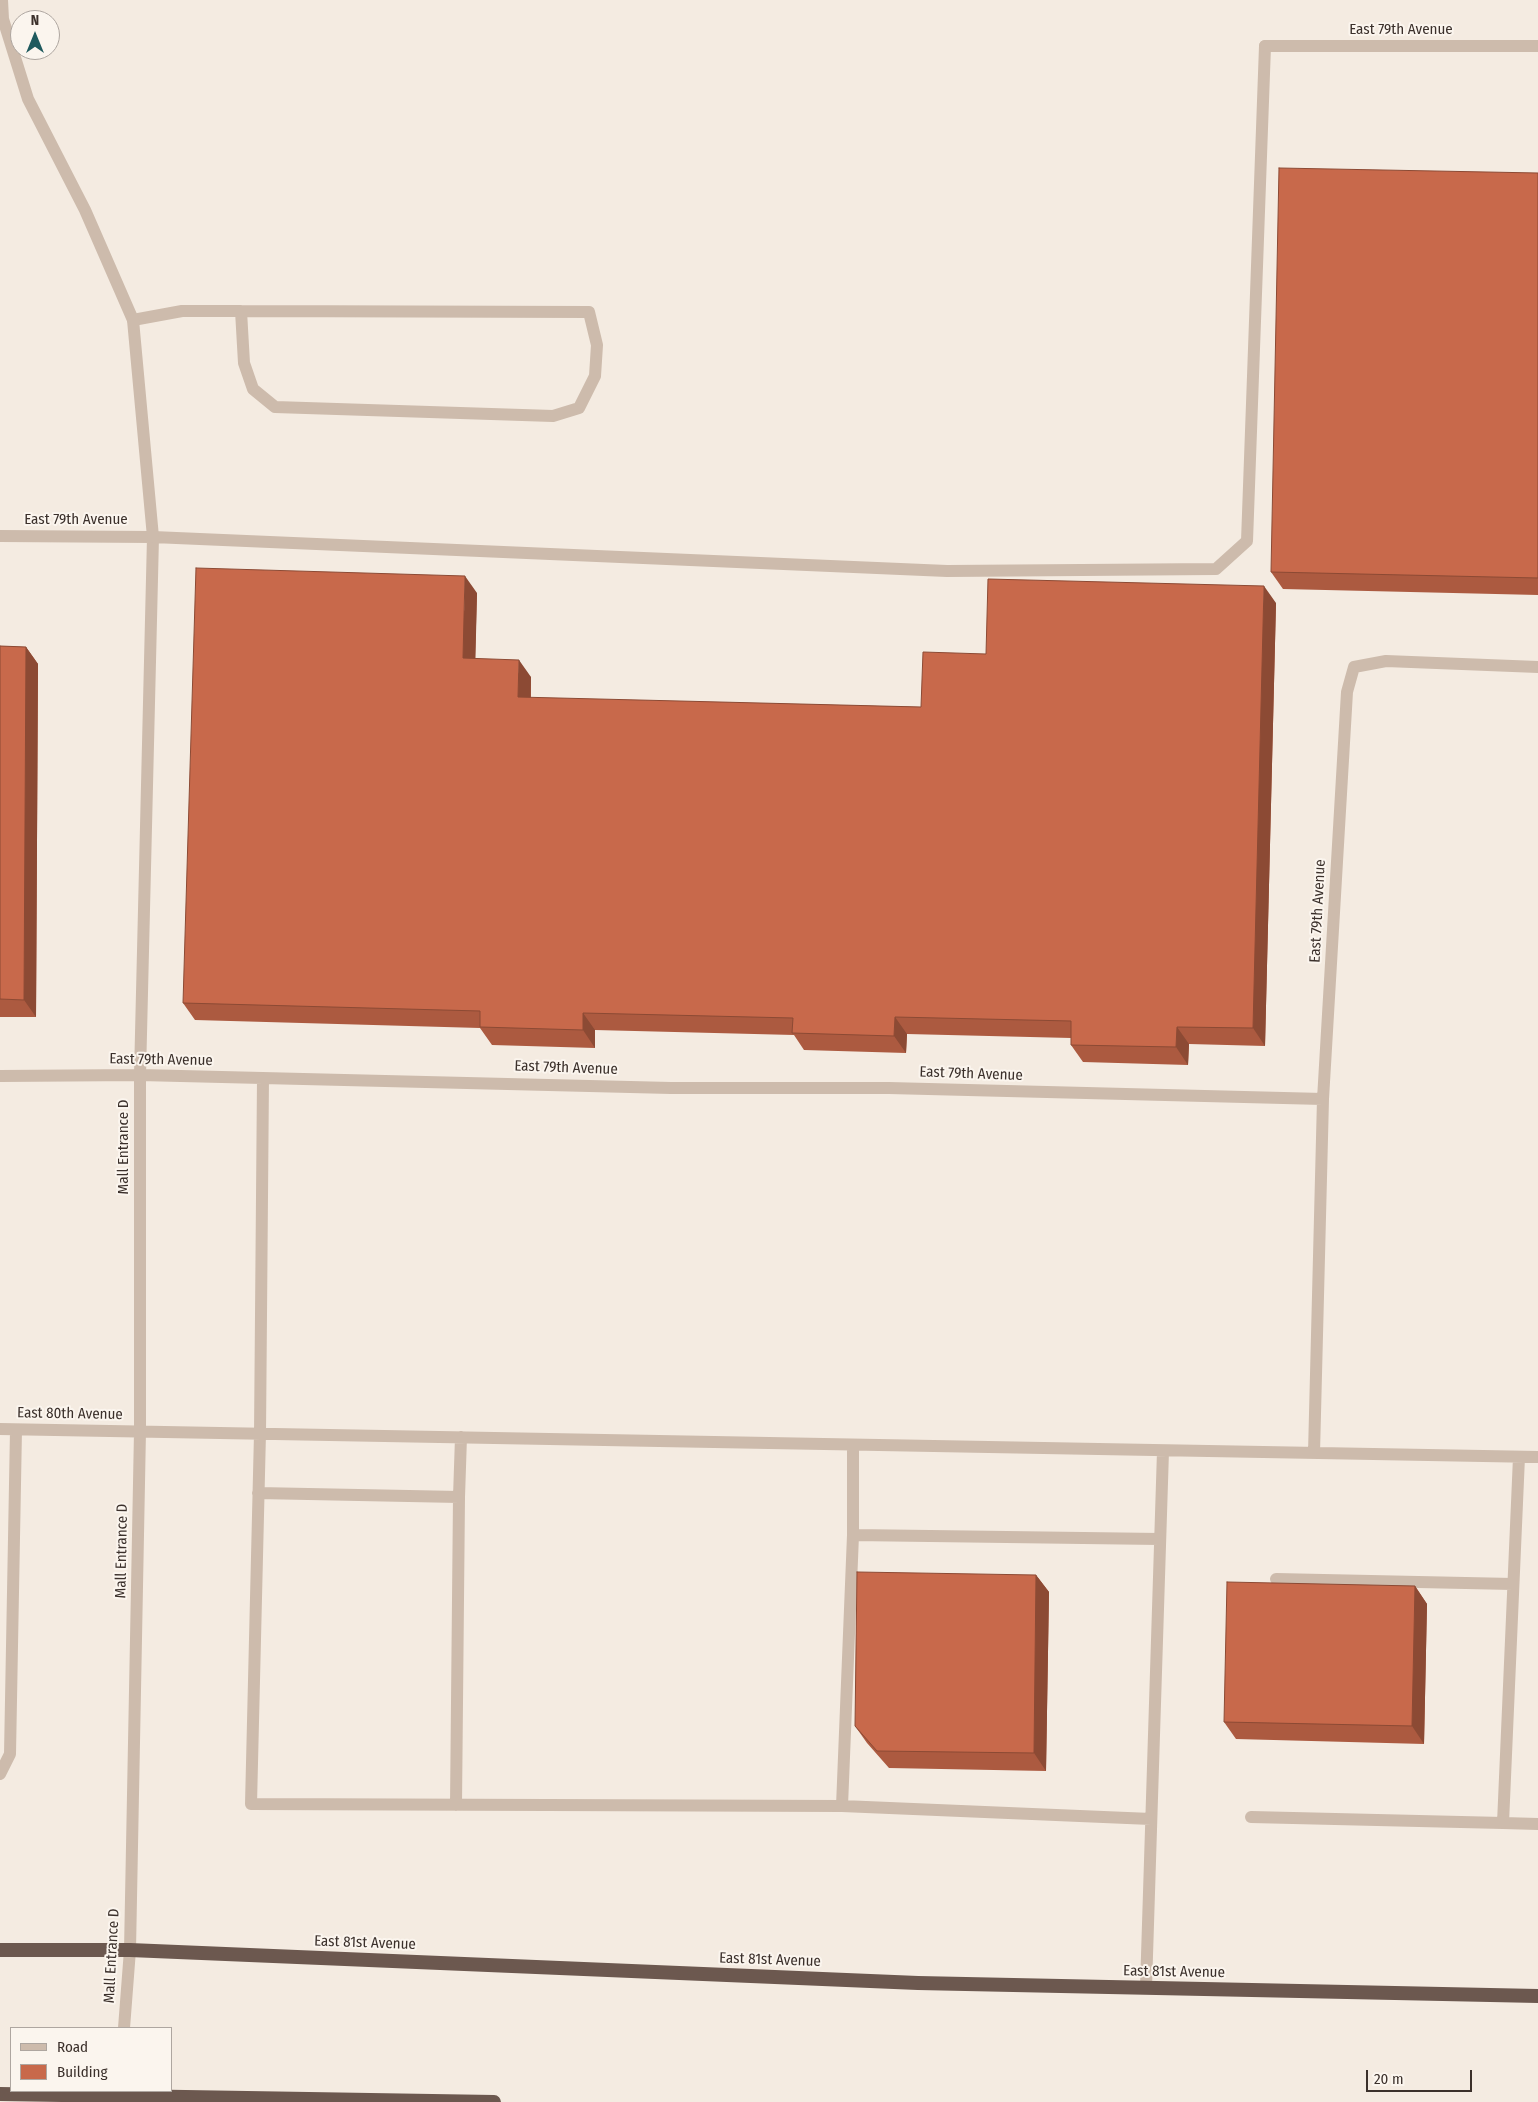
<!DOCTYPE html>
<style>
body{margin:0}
#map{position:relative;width:1538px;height:2102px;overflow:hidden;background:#f4ebe1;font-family:"Fira Sans Condensed",sans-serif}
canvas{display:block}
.legend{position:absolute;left:10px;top:2027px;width:162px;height:65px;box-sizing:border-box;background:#fbf5ee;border:1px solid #aea6a0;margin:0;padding:6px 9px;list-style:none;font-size:15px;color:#3b302b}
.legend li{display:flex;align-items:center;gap:10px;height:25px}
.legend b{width:25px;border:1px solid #aea6a0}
.north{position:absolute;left:10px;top:10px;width:50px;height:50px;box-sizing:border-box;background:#fbf5ee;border:1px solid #aea6a0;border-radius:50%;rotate:0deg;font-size:14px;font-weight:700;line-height:20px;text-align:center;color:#3b302b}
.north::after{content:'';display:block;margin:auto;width:18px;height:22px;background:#1f5a5e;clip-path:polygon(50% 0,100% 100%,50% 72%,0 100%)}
.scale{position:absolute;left:1366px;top:2070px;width:106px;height:22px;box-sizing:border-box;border:2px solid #3b302b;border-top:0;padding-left:6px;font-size:15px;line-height:18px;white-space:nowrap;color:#3b302b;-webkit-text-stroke:4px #fbf5ee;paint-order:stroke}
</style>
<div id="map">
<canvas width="1538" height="2102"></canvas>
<ul class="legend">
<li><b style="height:6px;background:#cdbbac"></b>Road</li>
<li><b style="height:14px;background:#c8694b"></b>Building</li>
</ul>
<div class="north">N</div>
<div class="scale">20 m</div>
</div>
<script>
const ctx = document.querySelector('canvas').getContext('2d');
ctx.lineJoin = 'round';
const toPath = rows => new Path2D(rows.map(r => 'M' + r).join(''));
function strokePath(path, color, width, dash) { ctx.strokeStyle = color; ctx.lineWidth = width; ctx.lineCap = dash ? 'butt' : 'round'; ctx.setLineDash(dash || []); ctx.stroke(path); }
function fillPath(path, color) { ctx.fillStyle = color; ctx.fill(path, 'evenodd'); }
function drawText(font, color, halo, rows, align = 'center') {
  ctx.font = font + ' "Fira Sans Condensed",sans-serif'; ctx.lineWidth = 4; ctx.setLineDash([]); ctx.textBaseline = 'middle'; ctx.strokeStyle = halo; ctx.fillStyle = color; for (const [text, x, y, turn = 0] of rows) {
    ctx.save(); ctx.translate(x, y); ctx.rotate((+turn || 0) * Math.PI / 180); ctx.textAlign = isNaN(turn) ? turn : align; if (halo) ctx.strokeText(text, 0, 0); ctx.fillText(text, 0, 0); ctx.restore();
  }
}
strokePath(toPath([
 [133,320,182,311,241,311,589,312,597,345,595,376,579,408,553,416,275,407,253,389,244,363,241,311],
 [0,536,153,537,947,571,1216,569,1247,541,1265,46],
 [0,1076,140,1075,671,1088,889,1088,1323,1099,1347,692,1354,667,1386,661,1538,667],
 [263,1078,260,1433,251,1804,842,1806],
 [0,1429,1538,1457],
 [853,1445,853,1535,1160,1539],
 [1314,1453,1323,1099],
 [258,1493,459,1497,456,1805],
 [459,1497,461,1437],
 [853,1535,842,1806,1151,1819],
 [1276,1579,1513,1584],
 [0,1774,10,1754,16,1430],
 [1251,1817,1503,1823,1519,1457],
 [1503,1823,1538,1824],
 [1146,1987,1163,1451],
 [124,2028,130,1950,140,1431,140,1075,153,537]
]), '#cdbbac', 12);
strokePath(toPath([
 [2,0,3,19,28,99,85,210,133,320,153,537],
 [1265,46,1538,46]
]), '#cdbbac', 12);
strokePath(toPath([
 [0,1950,130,1950,918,1983,1538,1996],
 [0,2094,494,2102]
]), '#6c584f', 14);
fillPath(toPath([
 [1538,173,1538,595,1283,589,1271,572],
 [477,593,475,659,531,677,531,698,921,707,986,654,1276,603,1265,1046,1189,1044,1188,1065,1083,1062,1071,1045,1071,1038,907,1034,906,1053,804,1050,794,1035,595,1030,595,1048,492,1045,480,1028,195,1020,183,1003],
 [0,646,26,647,38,664,36,1017,0,1017],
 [1036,1575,1049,1592,1046,1771,889,1768,867,1743,855,1726],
 [1415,1586,1427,1604,1424,1744,1236,1739,1224,1722]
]), '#ac5a40');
fillPath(toPath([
 [465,576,477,593,475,676,463,658],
 [1264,586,1276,603,1265,1046,1253,1028],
 [26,647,38,664,36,1017,24,1000],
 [519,660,531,677,530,715,518,697],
 [583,1013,595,1030,595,1048,583,1030],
 [895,1017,907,1034,906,1053,894,1036],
 [1177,1027,1189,1044,1188,1065,1176,1047],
 [1036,1575,1049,1592,1046,1771,1034,1753],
 [1415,1586,1427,1604,1424,1744,1412,1726]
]), '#8c4a34');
const building = toPath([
 [1279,168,1538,173,1538,578,1271,572,1279,168],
 [196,568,465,576,463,658,519,660,518,697,921,707,923,652,986,654,988,579,1264,586,1253,1028,1177,1027,1176,1047,1071,1045,1071,1021,895,1017,894,1036,792,1033,793,1018,583,1013,583,1030,480,1027,480,1011,183,1003,196,568],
 [0,646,26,647,24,1000,0,999,0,646],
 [857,1572,1036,1575,1034,1753,877,1751,855,1726,857,1572],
 [1227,1582,1415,1586,1412,1726,1224,1722,1227,1582]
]);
fillPath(building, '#c8694b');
strokePath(building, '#8c4a34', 1);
drawText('15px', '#3b302b', '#fbf5ee', [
 ["East 79th Avenue",1401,30],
 ["East 79th Avenue",76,520],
 ["East 79th Avenue",1318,911,-87],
 ["East 79th Avenue",161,1060,1],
 ["East 79th Avenue",566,1068,2],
 ["East 79th Avenue",971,1074,2],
 ["Mall Entrance D",124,1147,-90],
 ["East 80th Avenue",70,1414,1],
 ["Mall Entrance D",122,1551,-89],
 ["East 81st Avenue",365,1943,2],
 ["Mall Entrance D",112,1956,-87],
 ["East 81st Avenue",770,1960,2],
 ["East 81st Avenue",1174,1972,1]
]);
</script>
